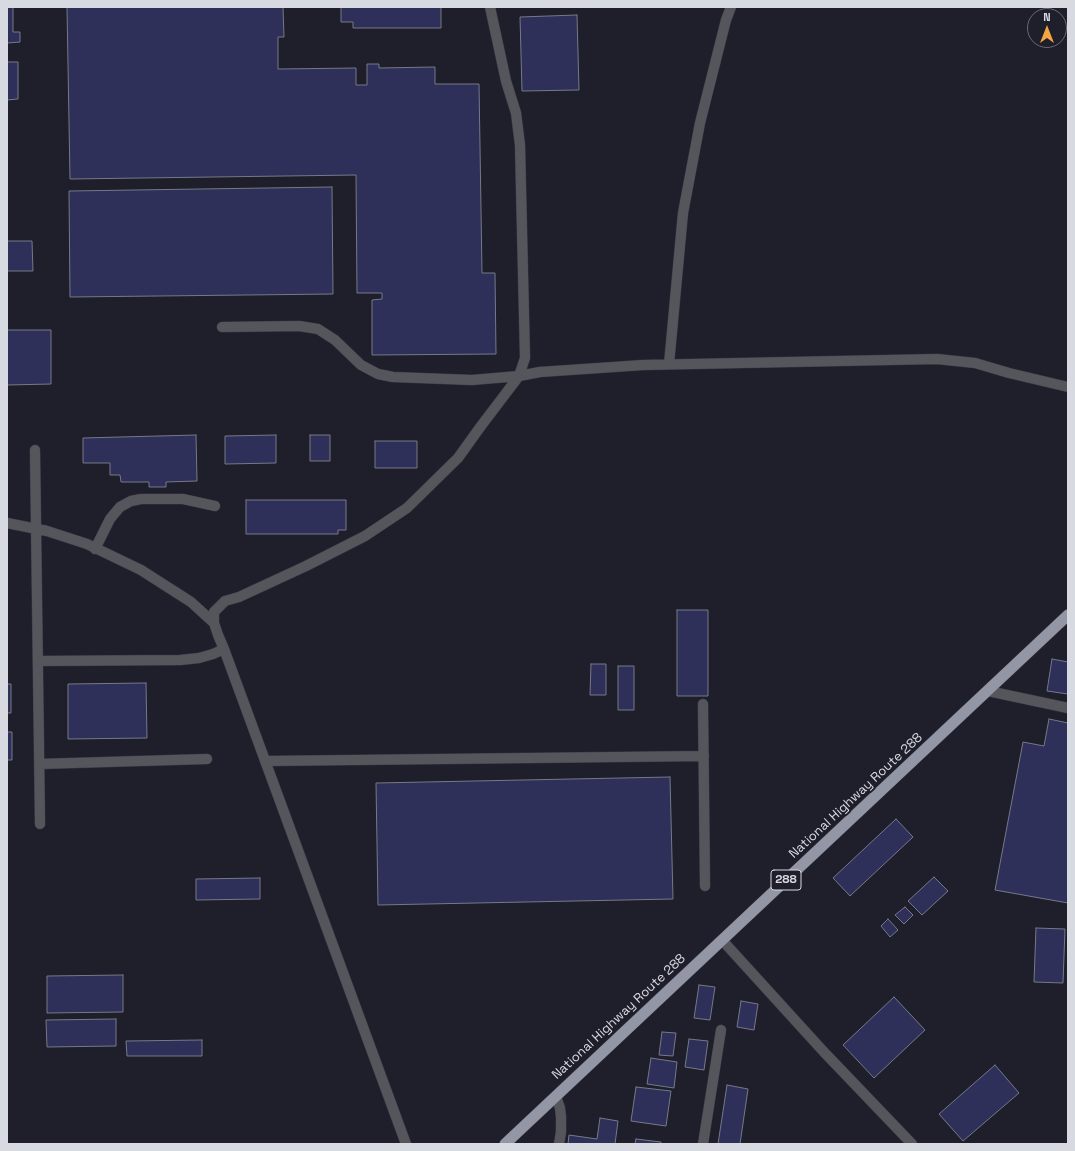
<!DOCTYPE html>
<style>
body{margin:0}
#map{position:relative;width:1075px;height:1151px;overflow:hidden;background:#1e1f2b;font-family:"Space Grotesk",sans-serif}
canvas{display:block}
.frame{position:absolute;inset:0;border:8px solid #d8dae2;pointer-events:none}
.north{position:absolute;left:1027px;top:8px;width:40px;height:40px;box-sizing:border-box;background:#1e1f2b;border:1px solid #686a74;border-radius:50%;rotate:0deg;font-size:11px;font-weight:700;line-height:16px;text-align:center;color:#d8dae2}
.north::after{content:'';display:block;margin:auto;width:14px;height:18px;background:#f2a542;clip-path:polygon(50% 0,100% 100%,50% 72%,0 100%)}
</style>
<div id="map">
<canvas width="1075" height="1151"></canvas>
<div class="frame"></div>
<div class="north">N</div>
</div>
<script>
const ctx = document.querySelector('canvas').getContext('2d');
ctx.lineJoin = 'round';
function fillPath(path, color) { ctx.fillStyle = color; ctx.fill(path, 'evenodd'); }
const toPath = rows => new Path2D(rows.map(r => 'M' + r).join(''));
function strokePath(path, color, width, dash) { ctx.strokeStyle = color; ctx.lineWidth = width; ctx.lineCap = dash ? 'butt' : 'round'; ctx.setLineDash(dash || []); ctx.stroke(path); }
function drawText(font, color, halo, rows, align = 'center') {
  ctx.font = font + ' "Space Grotesk",sans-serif'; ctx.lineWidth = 4; ctx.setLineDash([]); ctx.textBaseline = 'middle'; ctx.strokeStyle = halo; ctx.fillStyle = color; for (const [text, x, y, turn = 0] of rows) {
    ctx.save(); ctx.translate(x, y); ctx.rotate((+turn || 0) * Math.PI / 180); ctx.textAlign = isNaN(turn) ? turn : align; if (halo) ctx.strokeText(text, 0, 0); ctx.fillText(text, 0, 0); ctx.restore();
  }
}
const building = toPath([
 [7,7,13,7,13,32,20,32,20,42,7,43,7,7],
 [67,7,283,7,284,37,278,37,278,69,356,68,356,85,367,85,367,64,379,64,379,68,435,67,435,84,479,84,482,273,495,273,496,354,372,355,372,300,382,299,382,293,357,293,356,175,70,179,67,7],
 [341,7,441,7,441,28,353,28,353,22,341,22,341,7],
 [577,15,579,90,522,91,520,17,577,15],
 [7,62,18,62,18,99,7,100,7,62],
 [332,187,333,294,70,297,69,191,332,187],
 [7,241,32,241,33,271,7,271,7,241],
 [7,330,51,330,51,384,7,385,7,330],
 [196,435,197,481,166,482,166,487,149,487,149,482,121,482,120,475,110,475,110,463,83,463,83,438,196,435],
 [276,435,276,463,225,464,225,436,276,435],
 [310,435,330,435,330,461,310,461,310,435],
 [375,441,417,441,417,468,375,468,375,441],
 [246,500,346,500,346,530,338,530,338,534,246,534,246,500],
 [677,610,708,610,708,696,677,696,677,610],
 [1052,659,1068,662,1068,694,1047,691,1052,659],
 [591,664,606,664,606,695,590,695,591,664],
 [618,666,634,666,634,710,618,710,618,666],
 [146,683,147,738,68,739,68,684,146,683],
 [7,684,11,684,11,713,7,713,7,684],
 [1049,719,1068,723,1068,903,995,890,1023,742,1044,746,1049,719],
 [7,732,12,732,12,760,7,760,7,732],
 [670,777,673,899,378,905,376,783,670,777],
 [896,819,913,837,850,896,833,878,896,819],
 [934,877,948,891,922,915,908,901,934,877],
 [260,878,260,899,196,900,196,879,260,878],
 [905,907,913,915,904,924,895,915,905,907],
 [888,919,898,930,890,937,881,926,888,919],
 [1036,928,1065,929,1063,983,1034,982,1036,928],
 [123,975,123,1012,47,1013,47,976,123,975],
 [699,985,715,987,710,1020,694,1018,699,985],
 [894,997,925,1030,874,1078,843,1045,894,997],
 [741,1001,758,1004,754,1030,737,1027,741,1001],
 [116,1019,116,1046,47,1047,46,1020,116,1019],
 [662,1032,676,1033,673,1056,659,1055,662,1032],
 [689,1039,708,1041,704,1070,685,1067,689,1039],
 [202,1040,202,1056,127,1056,126,1041,202,1040],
 [651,1058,677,1062,674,1088,647,1084,651,1058],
 [995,1065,1019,1093,963,1141,939,1114,995,1065],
 [727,1085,748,1089,740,1144,718,1144,727,1085],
 [636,1087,671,1091,666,1126,631,1121,636,1087],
 [600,1118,618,1121,615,1144,568,1144,569,1135,597,1139,600,1118],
 [636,1139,661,1142,661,1144,635,1144,636,1139]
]);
fillPath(building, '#2e3059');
strokePath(building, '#767988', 1);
const service = toPath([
 [222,327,299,326,318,329,335,340,361,365,378,374,393,377,472,380,519,376,540,372,643,365,937,359,975,363,1009,373,1068,387],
 [669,364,683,213,700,123,726,20,731,7],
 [35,450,40,824],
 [7,523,47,531,87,544,141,570,191,602,214,623],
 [95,549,110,519,120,507,131,501,141,499,183,499,215,506],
 [38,661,180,660,199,658,213,654,224,649],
 [703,704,705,886],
 [265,761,704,756],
 [39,764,207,759],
 [406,1144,224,649,218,635,214,623,214,612,225,601,239,597,306,566,365,536,407,508,458,458,481,426,519,376,525,358,520,145,516,113,506,81,490,7]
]);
const minor = toPath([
 [988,691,1068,708],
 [722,940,823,1051,912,1144],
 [556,1097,560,1108,561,1117,561,1132,559,1144],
 [703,1144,721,1030]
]);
const trunk = toPath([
 [505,1144,1068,615]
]);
strokePath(service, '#383945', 11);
strokePath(minor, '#383945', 11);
strokePath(trunk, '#383945', 12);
strokePath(service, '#55565c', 10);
strokePath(minor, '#55565c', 10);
strokePath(trunk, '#9396a4', 11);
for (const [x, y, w] of [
 [786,880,30]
]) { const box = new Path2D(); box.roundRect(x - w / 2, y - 10, w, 20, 3); ctx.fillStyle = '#1e1f2b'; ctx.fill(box); strokePath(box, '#d8dae2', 1); }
drawText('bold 12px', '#d8dae2', null, [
 ["288",786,880]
]);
drawText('13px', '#d8dae2', '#1e1f2b', [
 ["National Highway Route 288",856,796,-43],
 ["National Highway Route 288",619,1017,-43]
]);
</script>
